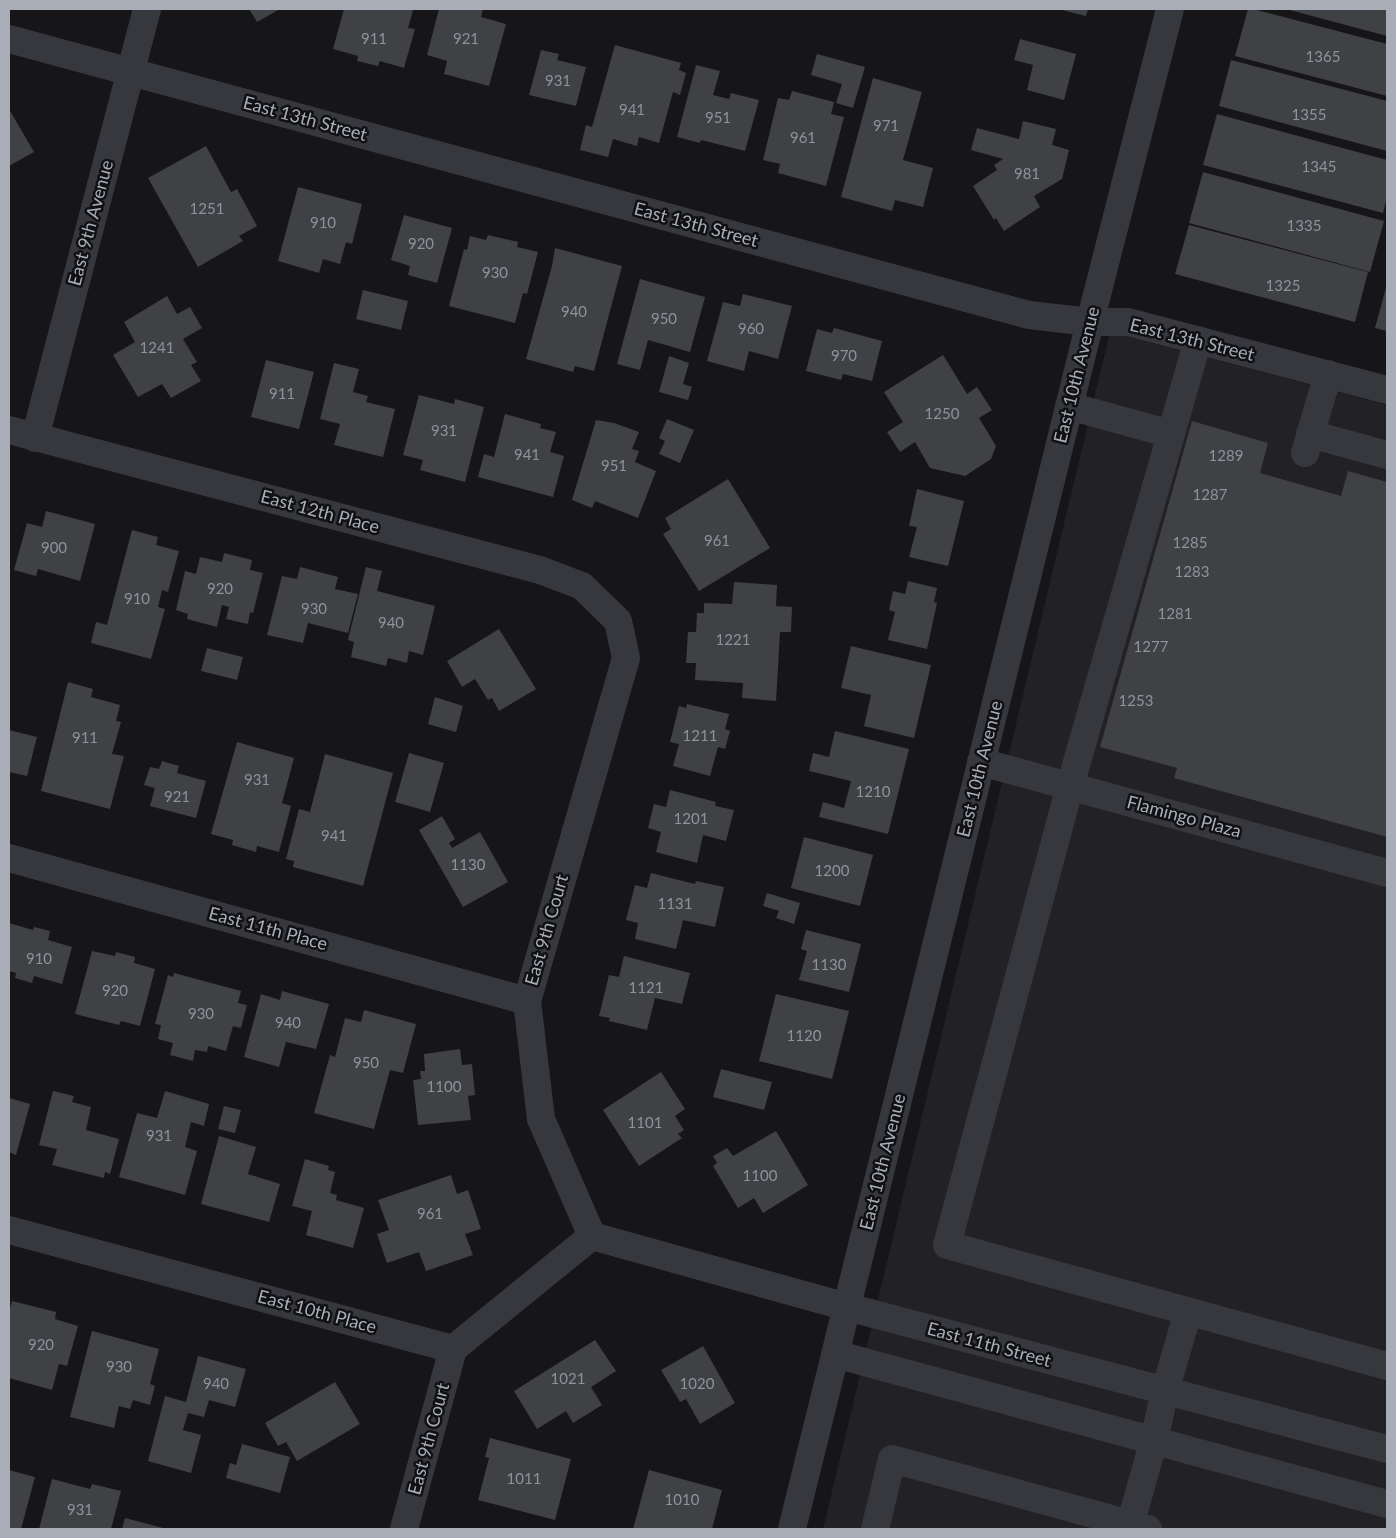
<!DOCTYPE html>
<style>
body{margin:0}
#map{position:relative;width:1396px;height:1538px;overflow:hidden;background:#161618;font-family:Lato,sans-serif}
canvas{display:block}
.frame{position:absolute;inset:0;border:10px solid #a8adb8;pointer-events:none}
</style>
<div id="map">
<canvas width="1396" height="1538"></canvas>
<div class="frame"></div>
</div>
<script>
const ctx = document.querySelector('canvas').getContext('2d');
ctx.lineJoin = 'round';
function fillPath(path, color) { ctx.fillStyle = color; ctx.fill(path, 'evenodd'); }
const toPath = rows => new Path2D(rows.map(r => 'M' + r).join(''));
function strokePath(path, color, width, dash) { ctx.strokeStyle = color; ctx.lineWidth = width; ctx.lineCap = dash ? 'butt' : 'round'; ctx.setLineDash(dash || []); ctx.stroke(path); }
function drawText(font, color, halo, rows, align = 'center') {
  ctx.font = font + ' Lato,sans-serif'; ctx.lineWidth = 5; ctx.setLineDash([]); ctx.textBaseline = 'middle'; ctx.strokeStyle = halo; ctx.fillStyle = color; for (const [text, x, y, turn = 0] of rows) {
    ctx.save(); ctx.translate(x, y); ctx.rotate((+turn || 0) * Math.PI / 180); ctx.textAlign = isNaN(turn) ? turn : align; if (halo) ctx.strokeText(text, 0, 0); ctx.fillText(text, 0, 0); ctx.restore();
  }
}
fillPath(toPath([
 [1110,332,1387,405,1387,1529,823,1529]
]), '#222225');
fillPath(toPath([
 [249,9,280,9,257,22],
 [344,9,408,9,413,10,408,28,415,29,404,68,380,61,378,66,357,61,358,56,333,49],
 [439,9,483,9,481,17,506,24,489,86,444,74,447,61,427,55],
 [1058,9,1088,9,1086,16],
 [1248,9,1253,9,1387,44,1387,96,1235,56],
 [1286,9,1387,9,1387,36],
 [1020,39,1076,54,1064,100,1027,90,1033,65,1014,60],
 [615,45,681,63,679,70,686,73,680,95,673,92,659,143,639,137,637,146,613,139,608,157,580,150,586,125,592,127],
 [541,50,559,54,557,60,586,67,576,106,529,95],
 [817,54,865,67,853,108,836,103,842,84,811,75],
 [1231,60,1387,101,1387,151,1219,106],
 [696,65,720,71,713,95,729,99,731,93,759,100,745,151,701,140,700,143,677,137],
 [873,78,922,92,903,160,933,168,923,207,895,200,892,211,841,197],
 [792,91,834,102,831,114,844,117,826,186,778,173,780,164,763,160,778,98,789,100],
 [9,109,34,152,9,166],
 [1217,114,1387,160,1387,197,1383,213,1203,165],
 [1023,121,1056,129,1052,145,1069,150,1062,179,1034,196,1040,207,1004,231,996,218,994,220,973,186,997,170,994,165,1003,159,971,150,977,128,1019,139],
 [206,146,231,192,237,189,257,226,239,236,243,241,198,267,148,178],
 [1203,172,1384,221,1370,272,1189,223],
 [298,187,362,204,352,244,346,242,340,264,323,259,319,273,278,261],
 [404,215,452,228,437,283,408,275,410,266,391,260],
 [1189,225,1368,272,1355,322,1175,274],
 [488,235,518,242,517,247,538,252,527,294,523,293,515,323,449,306,464,249,467,250,470,236,486,240],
 [555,248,622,266,594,371,575,366,573,372,526,359,552,266],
 [640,279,705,297,690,352,648,340,640,370,617,364],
 [1387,284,1387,331,1375,328],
 [363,290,408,301,401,330,356,319],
 [743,294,792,306,778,359,749,351,744,371,707,361,723,302,740,306],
 [167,296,177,314,190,307,202,328,183,339,197,362,191,365,201,381,171,398,162,384,138,397,113,355,135,342,124,322],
 [834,328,882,341,872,381,843,374,841,380,806,371,817,329,832,333],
 [943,355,967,394,977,387,992,410,979,418,996,446,991,459,965,476,930,468,915,442,900,452,887,432,903,422,884,392],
 [669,356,689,363,683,384,692,387,688,400,659,392],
 [266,360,314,372,299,429,251,417],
 [334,363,359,369,353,392,368,396,366,402,395,409,383,457,334,445,340,424,320,419],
 [419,395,454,404,455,399,484,407,465,482,420,470,423,460,403,455],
 [505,414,541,424,540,428,556,432,550,452,564,456,553,497,478,477,484,454,494,457],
 [667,419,694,430,680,463,659,454,665,441,659,438],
 [596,420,614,423,639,432,632,449,639,451,635,462,656,471,638,518,595,501,592,508,572,500],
 [1192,421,1268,443,1260,473,1341,496,1348,471,1387,482,1387,837,1174,778,1177,768,1100,747],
 [728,479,770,548,699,591,663,534,671,529,665,518],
 [917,489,964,501,948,566,909,557,917,527,909,526],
 [46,511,95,524,80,581,38,569,36,576,14,570,27,523,42,527],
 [132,530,158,537,156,545,179,551,168,592,162,590,158,607,165,609,151,659,91,643,96,622,107,625],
 [224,553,252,560,250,570,263,573,253,613,250,612,248,624,226,619,229,607,222,605,217,627,187,619,188,614,176,610,185,571,196,574,200,557,222,562],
 [300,567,338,577,335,589,358,594,348,633,308,623,303,643,267,635,282,576,297,579],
 [366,567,382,571,377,591,435,606,423,655,409,651,407,663,388,658,386,666,351,657,354,642,348,640],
 [908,581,937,588,934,602,937,603,927,649,888,640,895,612,889,610,893,591,905,594],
 [734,582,777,585,776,606,792,607,791,632,780,632,776,701,742,698,743,683,695,680,696,663,686,663,688,632,696,632,697,613,704,613,704,603,732,604],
 [499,629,536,689,499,711,492,698,488,700,475,679,462,687,447,661],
 [851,646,931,665,914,738,864,726,871,695,841,688],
 [207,648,243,657,237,680,201,671],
 [68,682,93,689,91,697,120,705,116,721,121,722,112,754,124,756,110,809,41,791],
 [435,697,463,706,456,732,428,724],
 [687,704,729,714,725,729,730,731,725,749,718,747,710,776,673,766,679,744,670,742,679,706,686,708],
 [9,730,37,737,27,776,9,772],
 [835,731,909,749,888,834,819,817,823,802,844,808,851,781,809,771,813,753,829,757],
 [237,742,294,758,282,803,291,806,279,852,257,846,256,852,232,845,233,840,211,834],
 [409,753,444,763,430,812,395,802],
 [325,754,393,773,363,886,293,867,294,861,286,859,299,809,310,812],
 [162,761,179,766,177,773,206,781,196,818,150,806,155,788,144,785,150,767,159,769],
 [670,790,716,802,715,806,734,810,726,841,703,835,697,863,656,852,661,832,648,828,654,804,666,807],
 [442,816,455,839,449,843,452,848,480,832,508,882,463,907,419,830],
 [804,837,873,855,860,906,791,888],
 [651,873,695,884,696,881,724,887,715,927,683,920,676,949,635,939,638,923,626,920,635,885,647,888],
 [767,893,800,903,794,924,776,918,779,911,763,906],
 [9,923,33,930,34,927,50,931,48,940,72,947,62,984,34,976,32,983,15,978,16,973,9,971],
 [806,930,861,944,849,992,799,980,807,951,801,949],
 [92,951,115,956,116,952,135,957,134,963,155,969,140,1026,121,1021,119,1025,75,1014],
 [624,956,690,973,682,1004,655,998,647,1030,609,1021,610,1018,599,1016,609,975,619,977],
 [174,973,241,991,238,1003,247,1005,241,1028,233,1026,226,1051,208,1046,207,1052,195,1050,193,1061,170,1055,173,1043,158,1039,161,1025,155,1024,168,975,173,977],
 [282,991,329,1004,316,1049,286,1042,279,1067,244,1057,261,994,280,1000],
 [776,994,849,1011,832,1079,759,1061],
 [364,1010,416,1024,403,1073,390,1070,374,1129,314,1113,330,1055,335,1057,345,1018,361,1022],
 [460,1049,462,1065,472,1064,475,1095,468,1096,471,1120,418,1125,413,1080,421,1079,420,1071,425,1071,424,1054],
 [721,1069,772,1082,764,1110,713,1097],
 [661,1072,685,1109,675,1116,684,1130,678,1134,682,1138,639,1166,603,1110],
 [53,1091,74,1096,72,1102,91,1107,86,1130,119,1139,110,1174,105,1172,104,1178,52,1165,57,1149,39,1145],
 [165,1091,209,1104,204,1126,191,1122,185,1147,197,1151,185,1195,119,1177,137,1113,157,1118],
 [9,1098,30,1104,16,1155,9,1152],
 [224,1106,241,1110,235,1133,218,1129],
 [776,1131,808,1185,763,1213,754,1198,738,1208,713,1166,717,1163,713,1156,727,1148,733,1156],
 [219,1136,256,1147,248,1174,280,1184,269,1222,201,1204],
 [305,1159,329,1166,328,1170,335,1172,330,1193,337,1195,336,1200,364,1208,353,1248,306,1235,312,1211,292,1206],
 [451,1175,457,1194,468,1190,481,1229,465,1234,473,1255,426,1271,419,1252,387,1263,377,1234,389,1230,378,1200],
 [12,1301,56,1312,55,1319,78,1326,67,1366,59,1364,52,1390,9,1378,9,1312],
 [92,1331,159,1349,150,1384,155,1386,150,1405,133,1400,130,1409,119,1406,114,1428,70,1417],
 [595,1340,616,1371,591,1387,602,1405,573,1423,566,1411,537,1429,514,1391],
 [703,1346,735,1403,700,1424,686,1399,680,1402,661,1370],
 [198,1356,246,1369,235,1407,209,1400,204,1417,188,1413,190,1406,183,1430,201,1435,191,1473,148,1461,165,1396,186,1402],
 [335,1382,360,1424,297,1461,286,1442,278,1446,265,1423],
 [490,1438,571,1459,555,1520,478,1500,489,1458,485,1457],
 [242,1444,290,1457,280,1493,226,1478,230,1463,236,1465],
 [9,1470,35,1477,21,1529,9,1529],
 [649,1470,722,1490,712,1529,633,1529],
 [52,1479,90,1489,92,1484,121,1491,111,1529,39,1529],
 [125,1518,167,1529,122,1529]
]), '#404145');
strokePath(toPath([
 [9,39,1029,315,1090,322,1128,322,1387,390],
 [1198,340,1070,786,947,1245,1387,1366],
 [1069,406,1171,434],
 [9,430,540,570,582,586,618,621,626,658,527,1001,541,1119,592,1236],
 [1310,434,1387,455],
 [35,438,147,9],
 [1305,453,1328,374],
 [981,762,1387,873],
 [9,858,527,1001],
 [9,1230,453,1349,592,1236],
 [592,1236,847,1307,1387,1449],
 [835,1354,1387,1504],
 [404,1529,453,1349],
 [792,1529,1090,322,1170,9],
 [875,1529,892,1459,1148,1529],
 [1129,1529,1154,1440,1165,1391,1188,1312]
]), '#37383d', 28);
drawText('15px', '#8e929b', null, [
 ["911",374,39],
 ["921",466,39],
 ["1365",1323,57],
 ["931",558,81],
 ["941",632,110],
 ["1355",1309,115],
 ["951",718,118],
 ["971",886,126],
 ["961",803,138],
 ["1345",1319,167],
 ["981",1027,174],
 ["1251",207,209],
 ["910",323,223],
 ["1335",1304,226],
 ["920",421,244],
 ["930",495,273],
 ["1325",1283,286],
 ["940",574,312],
 ["950",664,319],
 ["960",751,329],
 ["1241",157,348],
 ["970",844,356],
 ["911",282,394],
 ["1250",942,414],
 ["931",444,431],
 ["941",527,455],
 ["1289",1226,456],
 ["951",614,466],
 ["1287",1210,495],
 ["961",717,541],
 ["1285",1190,543],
 ["900",54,548],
 ["1283",1192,572],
 ["920",220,589],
 ["910",137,599],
 ["930",314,609],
 ["1281",1175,614],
 ["940",391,623],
 ["1221",733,640],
 ["1277",1151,647],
 ["1253",1136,701],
 ["1211",700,736],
 ["911",85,738],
 ["931",257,780],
 ["1210",873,792],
 ["921",177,797],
 ["1201",691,819],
 ["941",334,836],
 ["1130",468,865],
 ["1200",832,871],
 ["1131",675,904],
 ["910",39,959],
 ["1130",829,965],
 ["1121",646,988],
 ["920",115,991],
 ["930",201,1014],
 ["940",288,1023],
 ["1120",804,1036],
 ["950",366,1063],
 ["1100",444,1087],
 ["1101",645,1123],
 ["931",159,1136],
 ["1100",760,1176],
 ["961",430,1214],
 ["920",41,1345],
 ["930",119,1367],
 ["1021",568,1379],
 ["940",216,1384],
 ["1020",697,1384],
 ["1011",524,1479],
 ["1010",682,1500],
 ["931",80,1510]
]);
drawText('18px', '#a8adb8', '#111113', [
 ["East 13th Street",305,119,15],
 ["East 9th Avenue",91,223,-75],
 ["East 13th Street",696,225,15],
 ["East 13th Street",1192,340,14],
 ["East 10th Avenue",1077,375,-76],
 ["East 12th Place",320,512,15],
 ["East 10th Avenue",980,769,-76],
 ["Flamingo Plaza",1184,817,15],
 ["East 11th Place",268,929,15],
 ["East 9th Court",547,930,-74],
 ["East 10th Avenue",883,1162,-76],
 ["East 10th Place",317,1312,15],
 ["East 11th Street",989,1345,15],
 ["East 9th Court",429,1439,-75]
]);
</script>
